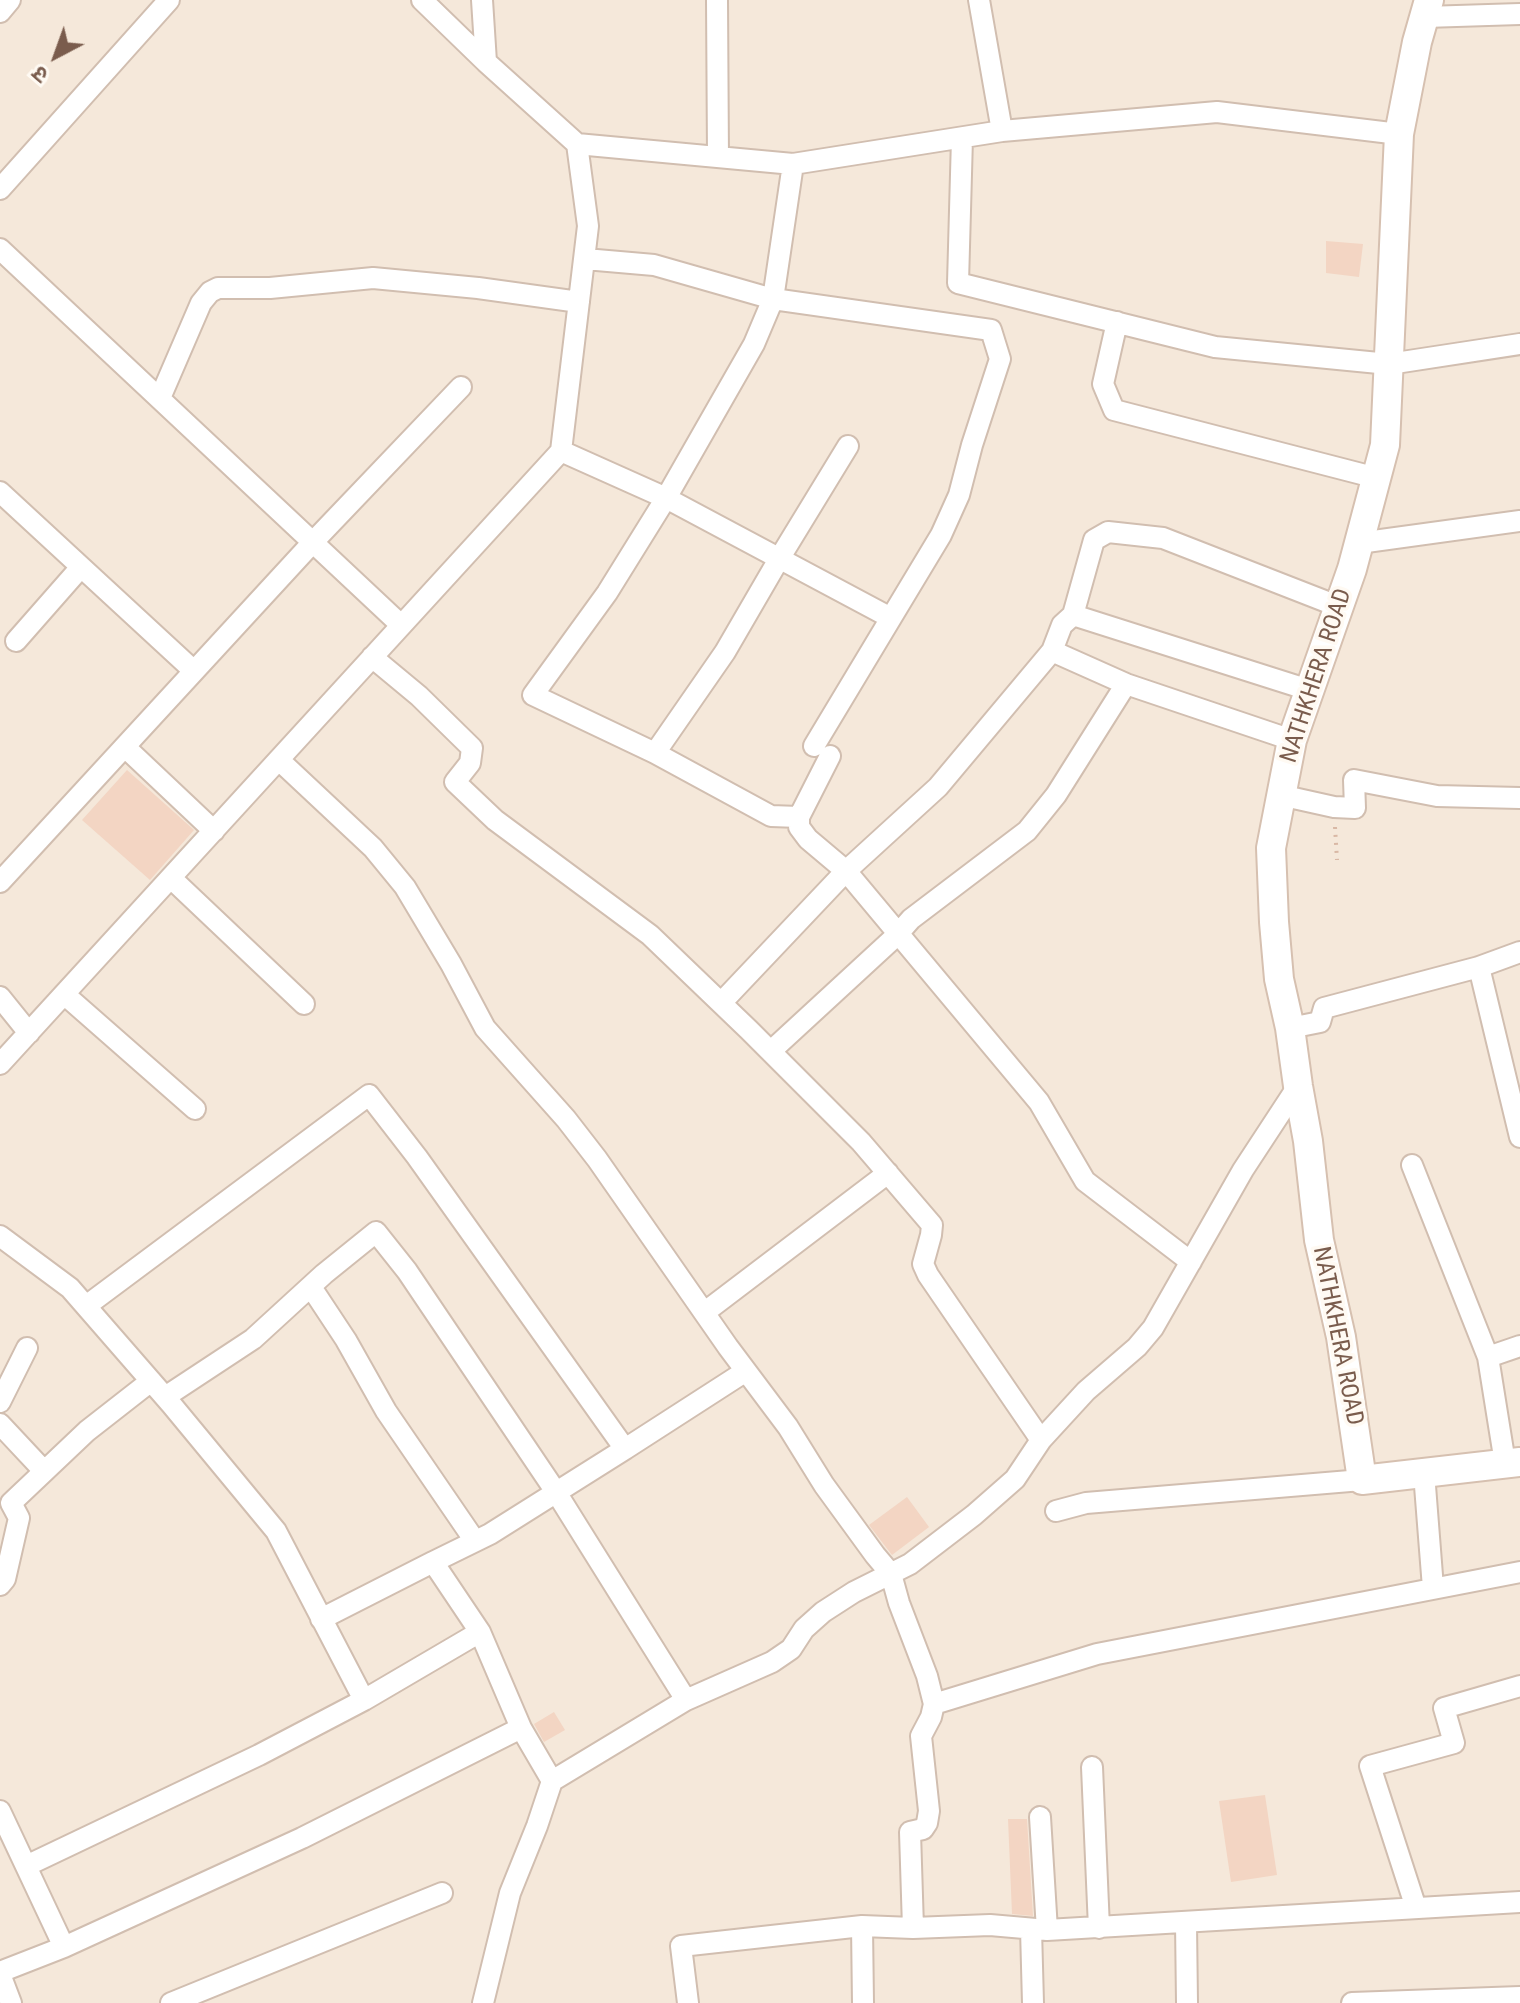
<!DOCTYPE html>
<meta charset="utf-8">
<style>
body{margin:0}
#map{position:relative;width:1520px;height:2003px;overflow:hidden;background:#fdf6ec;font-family:"Roboto Condensed","Noto Sans Devanagari",sans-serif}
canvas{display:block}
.north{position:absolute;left:16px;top:16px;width:80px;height:80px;-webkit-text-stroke:6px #fffaf3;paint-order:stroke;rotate:221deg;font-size:22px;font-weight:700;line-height:32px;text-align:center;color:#7a5c4d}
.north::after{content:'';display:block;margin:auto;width:28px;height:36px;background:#7a5c4d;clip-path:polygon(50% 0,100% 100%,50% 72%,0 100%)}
</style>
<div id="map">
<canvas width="1520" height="2003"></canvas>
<div class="north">उ</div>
</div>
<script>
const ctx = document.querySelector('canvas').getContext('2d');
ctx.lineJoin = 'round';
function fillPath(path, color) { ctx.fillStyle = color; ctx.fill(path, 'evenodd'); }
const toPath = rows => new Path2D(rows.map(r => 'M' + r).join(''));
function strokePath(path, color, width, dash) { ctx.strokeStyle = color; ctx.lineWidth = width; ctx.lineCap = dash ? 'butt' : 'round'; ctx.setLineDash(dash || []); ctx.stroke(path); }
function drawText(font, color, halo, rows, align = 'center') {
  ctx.font = font + ' "Roboto Condensed",sans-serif'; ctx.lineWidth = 7; ctx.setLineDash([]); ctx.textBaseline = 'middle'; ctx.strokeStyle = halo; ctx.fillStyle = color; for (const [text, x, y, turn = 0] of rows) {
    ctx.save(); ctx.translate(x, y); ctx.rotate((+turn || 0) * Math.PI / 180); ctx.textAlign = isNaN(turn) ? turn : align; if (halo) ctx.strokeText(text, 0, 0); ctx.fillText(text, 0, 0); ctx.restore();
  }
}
fillPath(toPath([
 [0,0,1520,0,1520,2003,0,2003]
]), '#f5e8da');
fillPath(toPath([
 [1326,241,1363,244,1359,277,1326,273],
 [127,770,194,830,150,880,82,820],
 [907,1497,929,1527,892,1555,869,1525],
 [554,1712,565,1730,544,1742,534,1724],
 [1265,1795,1277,1875,1231,1882,1219,1801],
 [1008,1819,1027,1819,1033,1916,1012,1914]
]), '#f3d5c3');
const street = toPath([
 [422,0,486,62,577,144,793,164,1002,131,1217,112,1399,134],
 [482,0,486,62],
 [717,0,718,157],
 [979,0,1002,131],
 [0,12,10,0],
 [1425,17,1520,14],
 [962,138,958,283,1215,347,1389,364,1520,344],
 [793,164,773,299,754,344,666,498,607,593,533,695,655,753,725,652,779,559,848,446],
 [0,189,169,0],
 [0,249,401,625],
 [1117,322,1103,384,1114,410,1377,478],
 [160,398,201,303,210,292,218,288,270,288,373,278,478,288,579,302],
 [561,451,666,498,891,618,941,535,959,495,972,445,1000,359,991,330,773,299,654,265,585,259],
 [0,492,194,671],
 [1359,543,1520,521],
 [1073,615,1309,690],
 [16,641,81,567],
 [1052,651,1126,684,1292,740],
 [372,657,419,696,472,748,470,763,455,782,495,820,650,935,749,1030,861,1142,932,1225,931,1235,923,1264,928,1275,1041,1440],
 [814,746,891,618],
 [125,747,214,831],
 [655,753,771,816,799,817],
 [830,756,799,817,799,827,808,839,846,871,1039,1102,1085,1181,1191,1262],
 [279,760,373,848,405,887,451,964,485,1028,566,1119,597,1159,728,1347,788,1427,824,1485,875,1555,891,1574,899,1603,927,1676,934,1704,931,1717,921,1736,929,1811,927,1823,923,1829,910,1832,913,1928],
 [1280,795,1334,807,1355,808,1354,780,1437,796,1520,798],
 [171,878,304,1004],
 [0,882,313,542,461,387],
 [1479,967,1520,1137],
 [64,994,195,1109],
 [0,997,29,1033],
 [721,1003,846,871,938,787,1052,651,1062,625,1073,615,1094,540,1108,532,1163,538,1340,607],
 [1290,1028,1320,1022,1324,1008,1479,967,1520,952],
 [771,1051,897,935,911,919,1027,831,1056,795,1126,684],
 [0,1064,561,451,588,226,577,144],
 [1412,1165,1488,1357],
 [0,1236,70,1288,171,1404,276,1531,364,1700],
 [311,1287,346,1340,386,1411,475,1541],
 [86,1306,369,1095,417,1157,625,1449,490,1534,433,1562],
 [705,1312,888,1173],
 [165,1397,253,1339,324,1274,376,1232,407,1271,556,1492,686,1700],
 [0,1402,27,1348],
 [0,1424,44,1471],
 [625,1449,746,1371],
 [1505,1463,1488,1357,1520,1346],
 [1424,1473,1433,1588],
 [1056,1511,1086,1503,1362,1480],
 [0,1585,5,1579,19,1518,11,1503,87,1431,151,1381],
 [321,1619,433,1562,480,1632,521,1728,552,1781,537,1826,510,1893,483,2003],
 [934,1704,1097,1654,1520,1572],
 [1092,1767,1099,1928],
 [552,1781,686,1700,772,1662,791,1649,804,1629,823,1612,854,1592,910,1564,974,1515,1015,1479,1041,1440,1086,1391,1137,1347,1153,1328,1243,1170,1298,1086],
 [0,1811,64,1947],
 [1040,1817,1047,1930],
 [26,1866,259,1755,364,1700,480,1632],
 [1416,1908,1370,1766,1454,1743,1444,1708,1520,1686],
 [1186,1923,1187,2003],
 [862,1926,863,2003],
 [1031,1929,1033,2003],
 [0,1972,64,1947,302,1838,521,1728],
 [0,1974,11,2003],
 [171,2003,442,1893],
 [688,2003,681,1946,862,1926,913,1928,990,1925,1047,1930,1520,1902],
 [1352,2003,1520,1997]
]);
const secondary = toPath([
 [1429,0,1417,42,1399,134,1385,445,1352,569,1292,740,1271,848,1274,922,1279,979,1290,1028,1298,1086,1308,1141,1319,1240,1341,1337,1362,1480,1520,1462]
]);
strokePath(street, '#d1beb0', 24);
strokePath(secondary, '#d6c0b0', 32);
strokePath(toPath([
 [1335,827,1337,860]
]), '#d9b8a5', 4, [2, 6]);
strokePath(street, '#fff', 20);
strokePath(secondary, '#fff', 28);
drawText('24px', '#7a5c4d', '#fffaf3', [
 ["NATHKHERA ROAD",1317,676,-72],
 ["NATHKHERA ROAD",1337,1336,79]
]);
</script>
